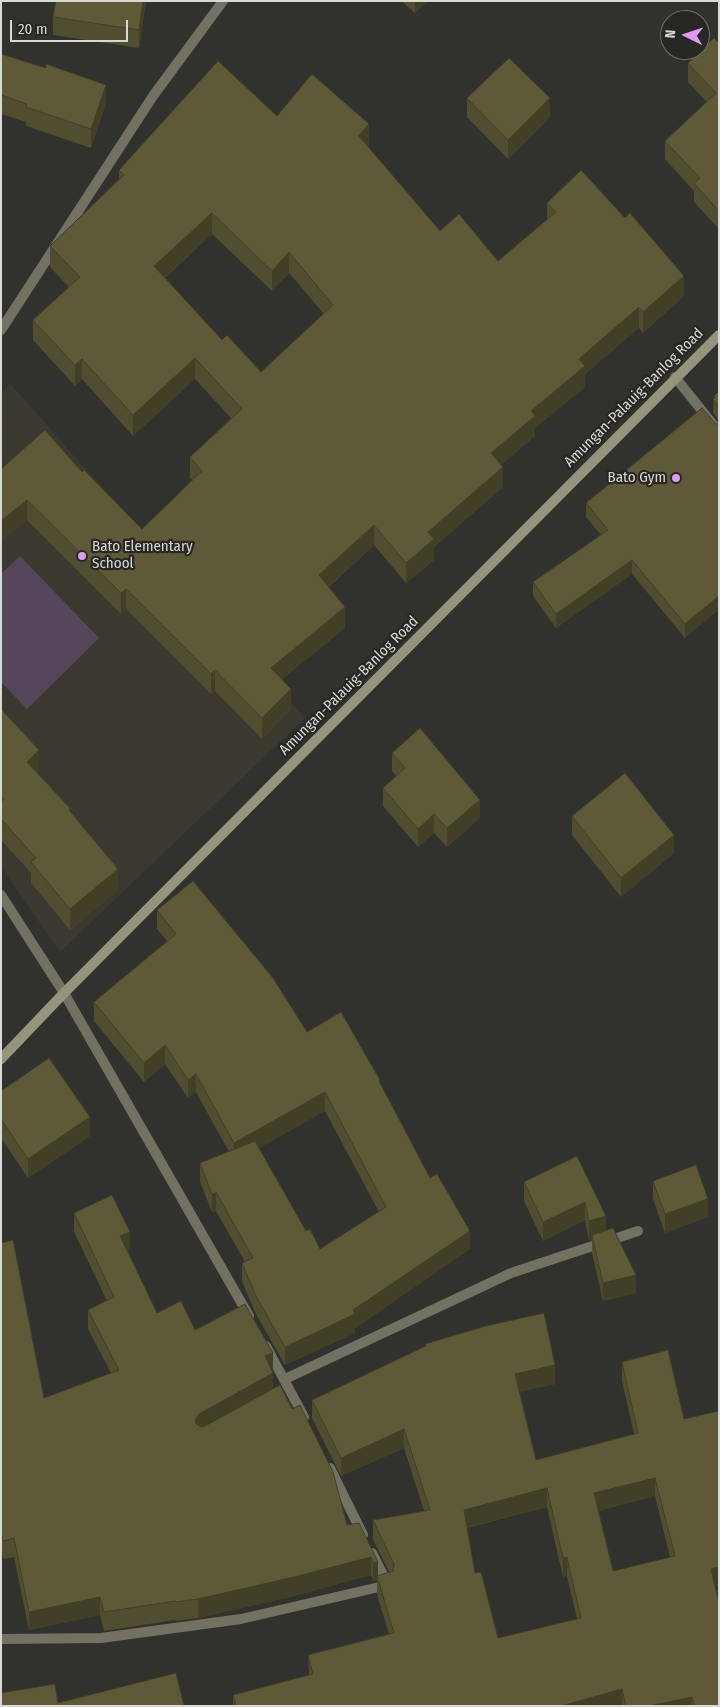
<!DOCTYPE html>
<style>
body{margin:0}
#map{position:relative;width:720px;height:1707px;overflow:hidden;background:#31312d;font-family:"Fira Sans Condensed",sans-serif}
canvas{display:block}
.frame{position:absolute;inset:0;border:2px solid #d8d8d5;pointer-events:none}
.north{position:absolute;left:660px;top:10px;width:50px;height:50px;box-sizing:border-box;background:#282723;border:1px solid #6e6e6a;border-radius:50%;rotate:274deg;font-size:14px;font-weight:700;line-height:20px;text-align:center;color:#d8d8d5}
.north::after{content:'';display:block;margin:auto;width:18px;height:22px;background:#dd99f4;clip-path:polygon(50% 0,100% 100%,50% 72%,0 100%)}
.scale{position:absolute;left:10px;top:20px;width:118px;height:22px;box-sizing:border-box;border:2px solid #d8d8d5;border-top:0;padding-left:6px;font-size:15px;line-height:18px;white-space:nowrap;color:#d8d8d5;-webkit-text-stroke:4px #282723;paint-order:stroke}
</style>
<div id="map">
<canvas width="720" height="1707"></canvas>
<div class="frame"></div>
<div class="north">N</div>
<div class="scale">20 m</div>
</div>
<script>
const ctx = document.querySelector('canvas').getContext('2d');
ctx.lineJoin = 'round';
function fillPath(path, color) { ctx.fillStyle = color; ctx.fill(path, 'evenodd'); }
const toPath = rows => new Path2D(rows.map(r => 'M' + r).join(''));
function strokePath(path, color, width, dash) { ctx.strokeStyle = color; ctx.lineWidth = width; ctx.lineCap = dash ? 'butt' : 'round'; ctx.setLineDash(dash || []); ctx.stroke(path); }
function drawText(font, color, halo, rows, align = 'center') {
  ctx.font = font + ' "Fira Sans Condensed",sans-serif'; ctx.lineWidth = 4.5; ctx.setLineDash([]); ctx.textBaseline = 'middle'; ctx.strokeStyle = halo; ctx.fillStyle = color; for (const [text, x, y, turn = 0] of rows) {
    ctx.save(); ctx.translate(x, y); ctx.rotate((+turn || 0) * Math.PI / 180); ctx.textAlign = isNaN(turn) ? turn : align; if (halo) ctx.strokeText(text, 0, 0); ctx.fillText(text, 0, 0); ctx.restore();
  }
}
fillPath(toPath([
 [10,383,305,718,60,952,1,867,1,394]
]), '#3b392f');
fillPath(toPath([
 [20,556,99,638,27,709,1,682,1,574]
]), '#55465a');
strokePath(toPath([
 [1,330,153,96,223,1],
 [675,377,719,432],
 [1,895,64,993,249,1316],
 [266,1346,304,1417],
 [285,1379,511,1273,638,1231],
 [330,1468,363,1535],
 [1,1639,101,1638,241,1619,388,1585,372,1553]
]), '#727162', 10);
strokePath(toPath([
 [1,1059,64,993,719,335]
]), '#97947d', 10);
fillPath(toPath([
 [56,1,146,1,139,48,53,35,53,17],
 [401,1,427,1,415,13],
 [719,43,719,229,694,202,694,191,665,159,665,141,707,102,688,82,688,63],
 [1,54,106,103,91,148,26,126,26,122,1,114],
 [467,98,550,117,508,159,467,117],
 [277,116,369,145,368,147,440,231,498,261,547,220,547,203,684,296,643,333,639,328,585,374,585,387,535,428,535,436,501,465,503,487,434,547,434,560,406,583,374,545,329,587,345,628,282,679,291,709,262,739,215,691,211,694,126,609,121,614,27,520,1,469,82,472,142,529,192,480,190,478,190,457,231,418,195,379,133,436,82,379,75,386,33,340,33,320,69,287,50,267,50,246,119,179,119,170],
 [212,234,272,291,289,273,324,314,261,372,222,340,165,278],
 [719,391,719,421,713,413,714,396],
 [716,424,685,638,632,574,556,628,533,596,533,582,601,535,586,517,586,503],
 [1,709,39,770,37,773,70,811,118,890,70,930,31,883,31,873,1,840],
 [392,753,480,818,447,847,434,833,418,847,383,806,383,788,396,776,392,771],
 [572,816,674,853,621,897,572,835],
 [157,910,307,1032,380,1083,430,1178,470,1249,355,1328,355,1333,285,1365,257,1316,242,1282,242,1263,245,1262,216,1211,212,1212,200,1182,200,1163,229,1152,196,1092,188,1098,165,1064,144,1082,94,1021,94,1002,167,941,157,929],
 [325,1111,379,1212,320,1249,306,1231,259,1148],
 [1,1091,90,1136,28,1178,1,1138],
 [577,1156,606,1230,636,1293,603,1301,592,1253,592,1239,589,1240,585,1220,543,1241,524,1201,524,1182],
 [653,1181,708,1217,665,1233,653,1199],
 [74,1213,130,1250,128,1251,157,1313,195,1330,273,1371,273,1388,347,1525,359,1523,378,1576,389,1572,373,1539,373,1520,424,1511,404,1448,341,1476,312,1418,312,1400,425,1346,425,1344,555,1384,519,1392,536,1460,634,1434,622,1381,622,1362,684,1419,719,1411,719,1586,715,1586,719,1706,233,1706,233,1695,309,1675,308,1655,389,1634,377,1595,377,1580,373,1581,371,1575,294,1596,198,1618,176,1621,175,1620,104,1631,100,1615,29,1630,14,1557,3,1559,1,1550,1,1243,44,1398,111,1373,88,1329,88,1310,107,1301,74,1232],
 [655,1496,670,1557,613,1571,598,1511],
 [547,1507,563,1577,567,1576,577,1619,498,1638,475,1573,467,1528]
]), '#514d30');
fillPath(toPath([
 [143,1,146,1,139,48,139,30],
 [415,1,427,1,415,13],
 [106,85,106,103,91,148,91,129],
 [550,98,550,117,508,159,508,140],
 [369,124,369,145,359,157,359,136],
 [212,213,212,234,154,287,154,266],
 [289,252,289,273,272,291,272,271],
 [684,276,684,296,643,333,643,312],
 [639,307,639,328,585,374,585,387,535,428,535,436,491,473,491,453,531,411,579,359],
 [195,358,195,379,133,436,133,415],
 [82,359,82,379,75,386,75,365],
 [503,467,503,487,434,547,434,560,406,583,406,563,428,532],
 [27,500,27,520,1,542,1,521],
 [374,525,374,545,319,595,319,575],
 [632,560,632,574,556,628,556,614],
 [126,589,126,609,121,614,121,593],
 [719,596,719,610,685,638,685,624],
 [345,607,345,628,271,688,271,668],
 [215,670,215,691,211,694,211,674],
 [291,689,291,709,262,739,262,718],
 [39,750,39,770,27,782,27,762],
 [480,800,480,818,447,847,447,828],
 [434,814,434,833,418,847,418,829],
 [674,835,674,853,621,897,621,878],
 [118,869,118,890,70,930,70,909],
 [165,1045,165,1064,144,1082,144,1063],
 [196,1074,196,1092,188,1098,188,1080],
 [325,1092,325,1111,234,1162,234,1143],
 [90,1117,90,1136,28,1178,28,1159],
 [216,1192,216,1211,212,1212,212,1194],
 [708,1199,708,1217,665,1233,665,1214],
 [585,1202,585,1220,543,1241,543,1222],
 [606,1216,606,1234,592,1235,592,1239,589,1240,589,1221],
 [470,1231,470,1249,355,1328,355,1333,285,1365,285,1347,353,1310],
 [130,1232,130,1250,120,1255,120,1236],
 [636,1275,636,1293,603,1301,603,1283],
 [273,1353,273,1371,265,1356],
 [555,1365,555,1384,515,1393,515,1374],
 [273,1373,273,1391,199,1433,195,1420,199,1414],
 [404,1429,404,1448,341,1476,341,1458],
 [655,1478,655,1496,594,1512,594,1493],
 [547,1488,547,1507,464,1528,464,1510],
 [371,1557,371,1575,294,1596,198,1618,198,1599],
 [567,1557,567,1576,563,1577,563,1558],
 [378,1562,378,1579,377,1576,377,1580,373,1581,373,1563],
 [719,1567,719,1586,711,1588,711,1569],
 [100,1597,100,1615,29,1630,29,1612],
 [622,1689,622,1706,561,1706],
 [692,1697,692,1706,649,1706]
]), '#423f27');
const building = toPath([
 [56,1,143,1,139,30,53,17,56,1],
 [714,38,719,43,719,211,694,183,700,178,665,141,716,93,688,63,714,38],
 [1,54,46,68,46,64,106,85,91,129,26,107,27,104,1,95,1,54],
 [509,58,550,98,508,140,467,98,509,58],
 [218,61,277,116,312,74,369,124,359,136,440,231,459,214,498,261,556,212,547,203,581,170,625,218,630,213,684,276,643,312,639,307,579,359,585,366,531,411,535,416,491,453,503,467,428,532,434,539,406,563,374,525,319,575,345,607,271,668,291,689,262,718,215,670,211,674,126,589,121,593,27,500,1,521,1,469,45,430,82,472,84,470,142,529,202,471,190,457,242,409,195,358,133,415,82,359,75,365,33,320,80,277,50,246,124,175,119,170,218,61],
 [212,213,272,271,289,252,333,305,261,372,227,335,222,340,154,266,212,213],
 [719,391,719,407,713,399,715,398,714,396,719,391],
 [702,408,716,424,719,424,719,596,685,624,632,560,556,614,533,582,608,530,586,503,702,408],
 [1,709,39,750,27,762,70,808,69,810,118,869,70,909,31,862,36,858,1,819,1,802,4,799,1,796,1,709],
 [420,728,480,800,447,828,434,814,418,829,383,788,405,768,392,753,420,728],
 [625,773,674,835,621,878,572,816,625,773],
 [193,881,273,978,307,1032,341,1012,380,1080,379,1081,430,1178,437,1174,470,1231,353,1310,355,1314,285,1347,257,1298,242,1263,253,1258,216,1192,212,1194,200,1163,255,1141,306,1231,310,1229,320,1249,386,1207,325,1092,234,1143,196,1074,188,1080,165,1045,144,1063,94,1002,176,934,157,910,193,881],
 [49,1058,90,1117,28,1159,1,1119,1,1091,49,1058],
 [577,1156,606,1216,589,1221,585,1202,543,1222,524,1182,577,1156],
 [696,1165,708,1199,665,1214,653,1181,696,1165],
 [112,1195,130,1232,120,1236,157,1313,181,1301,195,1330,245,1304,273,1353,265,1356,273,1373,199,1414,195,1420,196,1424,201,1427,205,1426,280,1385,292,1409,300,1405,333,1472,347,1525,359,1523,378,1562,373,1563,371,1557,294,1577,198,1599,176,1602,175,1601,104,1612,100,1597,29,1612,14,1538,3,1541,1,1532,1,1243,13,1240,44,1398,119,1370,88,1310,114,1297,74,1213,112,1195],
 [613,1228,636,1275,603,1283,592,1235,613,1228],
 [544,1313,555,1365,515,1374,536,1460,638,1433,622,1362,668,1350,684,1419,719,1411,719,1567,711,1569,719,1603,719,1706,695,1706,692,1697,649,1706,626,1706,622,1689,561,1706,236,1706,233,1695,313,1674,308,1655,394,1633,377,1576,393,1571,394,1564,373,1520,430,1510,404,1429,341,1458,312,1400,426,1346,425,1344,486,1326,544,1313],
 [655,1478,675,1556,613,1571,594,1493,655,1478],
 [547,1488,563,1558,567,1557,581,1618,498,1638,481,1572,475,1573,464,1510,547,1488],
 [176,1673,184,1706,1,1706,1,1693,55,1684,58,1703,176,1673]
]);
fillPath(building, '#5e5a38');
strokePath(building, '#423f27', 1);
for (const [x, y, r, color] of [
 [676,478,5,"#dd99f4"],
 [82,556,5,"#dd99f4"]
]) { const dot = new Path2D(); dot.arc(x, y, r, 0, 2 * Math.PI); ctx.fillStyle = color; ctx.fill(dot); strokePath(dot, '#282723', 2); }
drawText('15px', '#d8d8d5', '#282723', [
 ["Amungan-Palauig-Banlog Road",634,398,-45],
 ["Amungan-Palauig-Banlog Road",349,686,-45]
]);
drawText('15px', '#d8d8d5', '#282723', [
 ["Bato Gym",666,478],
 ["Bato Elementary",92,547,"left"],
 ["School",92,564,"left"]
], 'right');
</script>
